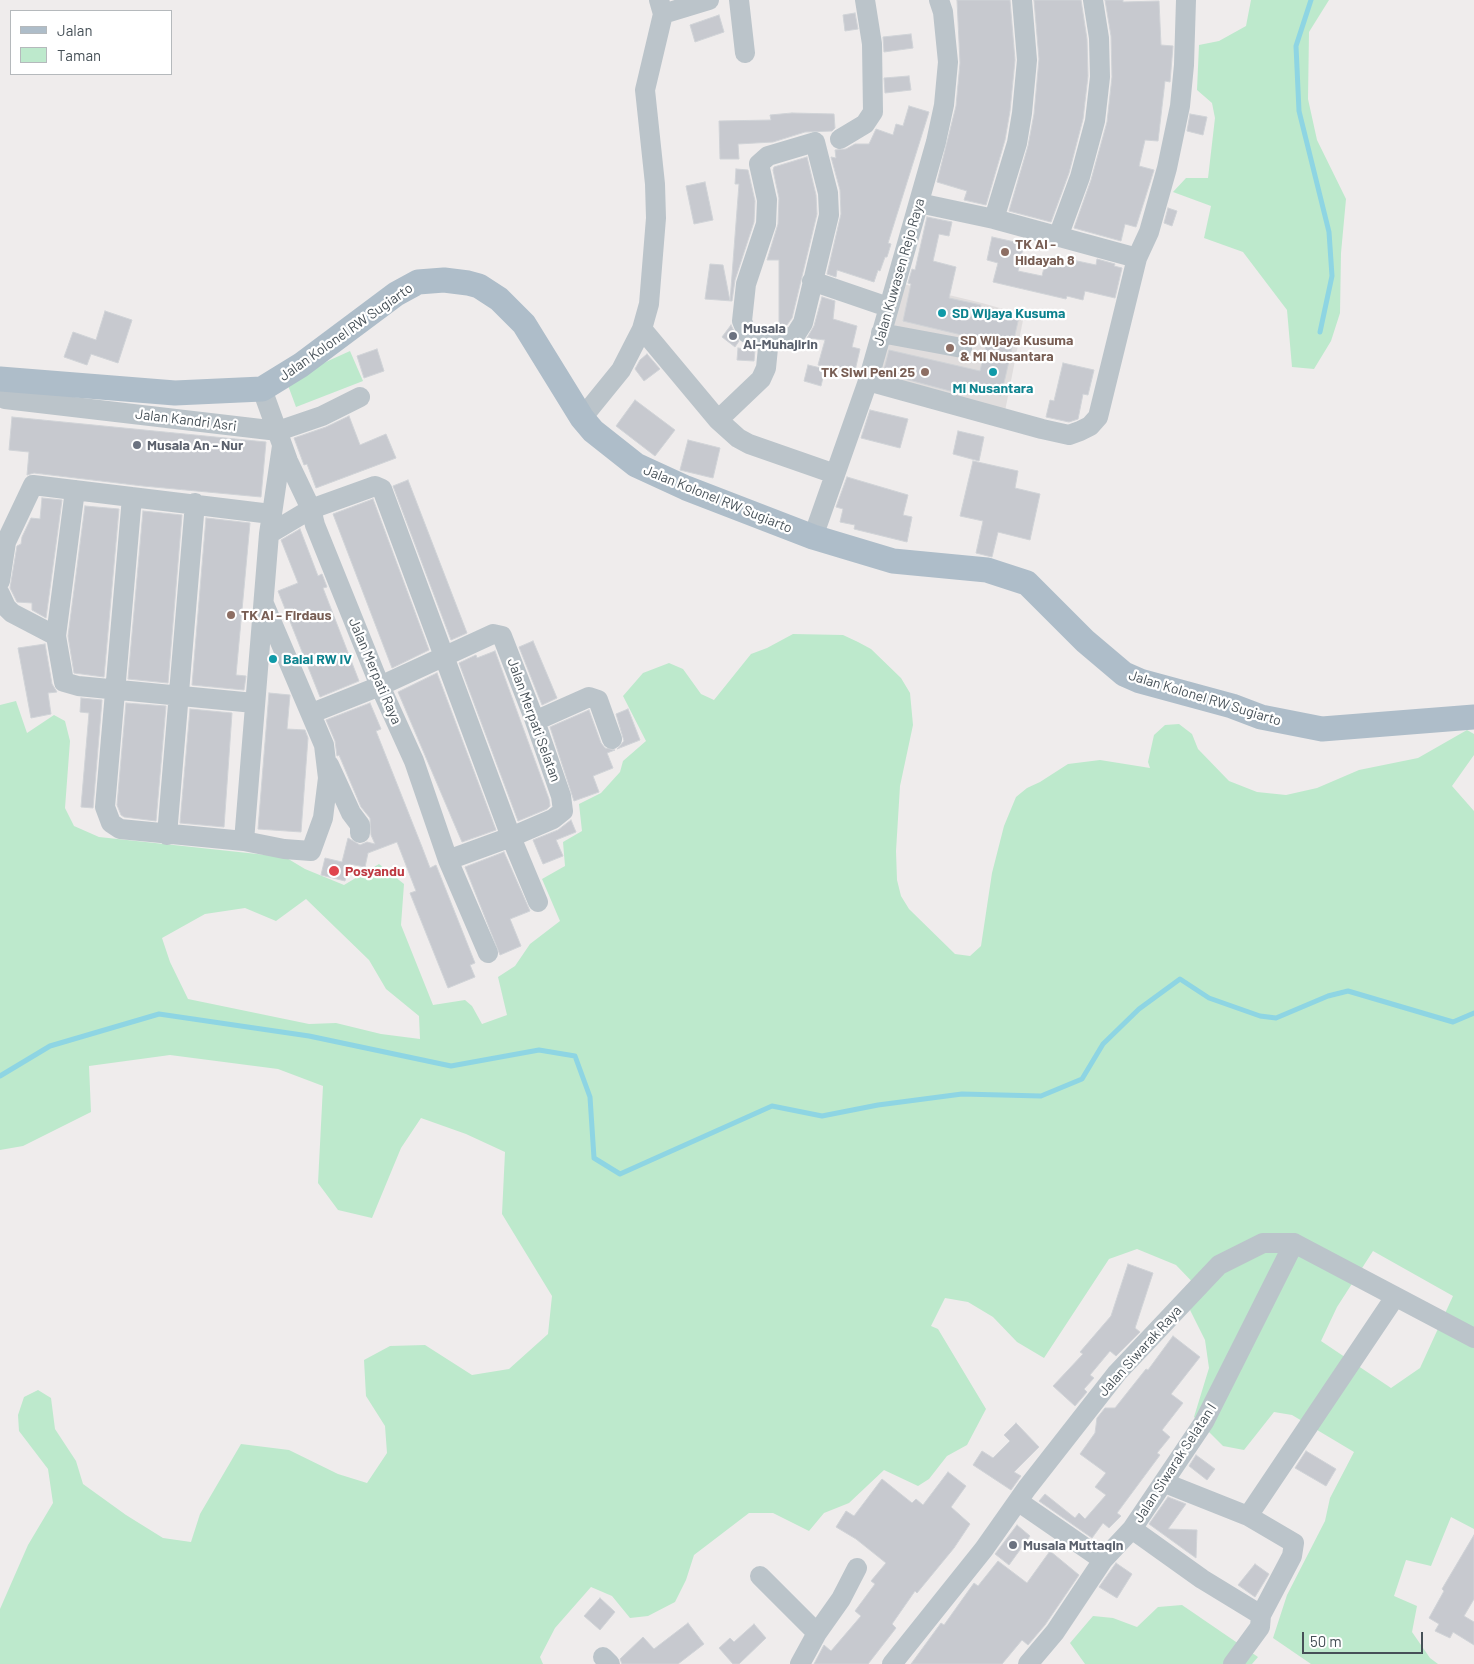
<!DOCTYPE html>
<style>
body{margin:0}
#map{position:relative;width:1474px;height:1664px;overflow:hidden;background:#efecec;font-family:Barlow,sans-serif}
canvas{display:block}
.legend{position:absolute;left:10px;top:10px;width:162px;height:65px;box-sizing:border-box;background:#fff;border:1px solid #b5b9bc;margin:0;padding:6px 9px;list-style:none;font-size:15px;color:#465057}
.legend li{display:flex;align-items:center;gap:10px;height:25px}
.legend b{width:25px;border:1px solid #b5b9bc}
.scale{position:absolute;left:1302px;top:1632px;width:121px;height:22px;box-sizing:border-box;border:2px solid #465057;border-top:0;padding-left:6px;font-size:15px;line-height:18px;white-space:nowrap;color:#465057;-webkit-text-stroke:4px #fff;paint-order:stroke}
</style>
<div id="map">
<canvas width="1474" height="1664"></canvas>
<ul class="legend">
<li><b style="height:6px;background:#aebdc9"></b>Jalan</li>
<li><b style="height:14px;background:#bde9cc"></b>Taman</li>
</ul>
<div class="scale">50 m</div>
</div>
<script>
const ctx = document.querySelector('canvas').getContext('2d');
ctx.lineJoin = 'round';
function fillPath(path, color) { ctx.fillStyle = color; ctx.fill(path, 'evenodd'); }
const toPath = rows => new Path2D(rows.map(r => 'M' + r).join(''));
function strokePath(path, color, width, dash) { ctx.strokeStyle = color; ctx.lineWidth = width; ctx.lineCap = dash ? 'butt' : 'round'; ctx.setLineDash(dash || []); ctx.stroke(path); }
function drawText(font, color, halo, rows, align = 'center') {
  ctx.font = font + ' Barlow,sans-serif'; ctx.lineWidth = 4.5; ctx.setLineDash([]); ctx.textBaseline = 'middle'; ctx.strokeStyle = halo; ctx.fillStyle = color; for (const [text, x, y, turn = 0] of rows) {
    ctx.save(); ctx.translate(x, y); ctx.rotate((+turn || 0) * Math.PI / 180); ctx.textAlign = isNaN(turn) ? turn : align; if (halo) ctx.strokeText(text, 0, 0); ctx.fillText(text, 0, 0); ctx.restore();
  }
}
fillPath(toPath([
 [899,283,982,303,1024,315,1005,411,873,381]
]), '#e0dddd');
fillPath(toPath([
 [1251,0,1329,0,1309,32,1308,99,1317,140,1346,199,1341,253,1340,313,1331,341,1314,369,1292,367,1287,310,1243,252,1204,238,1211,206,1173,192,1186,178,1208,178,1215,118,1212,103,1197,90,1199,45,1219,41,1246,26],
 [350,351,363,381,296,407,286,380],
 [793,634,843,635,858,642,871,649,901,678,910,693,913,725,900,786,896,851,897,880,901,896,909,909,955,954,970,956,981,946,992,873,1004,826,1016,797,1027,788,1040,782,1068,764,1100,760,1150,768,1148,762,1154,735,1165,725,1179,724,1192,734,1198,749,1229,781,1257,792,1286,795,1317,788,1359,770,1418,758,1467,730,1474,734,1474,755,1452,786,1474,811,1474,1529,1451,1517,1431,1566,1406,1560,1394,1596,1417,1606,1412,1632,1430,1658,1438,1664,1311,1664,1273,1638,1287,1595,1325,1521,1330,1498,1354,1452,1292,1415,1274,1412,1244,1450,1223,1446,1194,1417,1209,1368,1205,1340,1190,1310,1201,1291,1176,1265,1137,1249,1109,1259,1044,1358,1017,1342,993,1317,968,1302,945,1298,931,1326,938,1329,986,1409,967,1445,947,1456,929,1479,918,1486,884,1470,849,1503,824,1513,809,1531,773,1513,749,1513,694,1555,686,1580,675,1602,648,1616,630,1618,612,1596,591,1587,555,1628,540,1657,543,1664,0,1664,0,1609,28,1545,53,1503,48,1469,19,1431,18,1415,24,1397,38,1390,51,1398,55,1429,76,1461,83,1484,126,1515,163,1538,191,1542,200,1514,241,1444,289,1450,338,1474,367,1483,387,1453,385,1426,366,1396,364,1360,390,1346,425,1345,472,1375,509,1369,548,1334,552,1296,502,1214,505,1152,466,1134,421,1118,401,1148,372,1218,338,1210,318,1183,323,1086,278,1069,170,1055,89,1066,91,1112,23,1146,0,1150,0,705,16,701,27,733,54,715,65,721,70,741,65,808,74,826,99,837,285,857,305,869,344,885,379,864,404,884,401,925,433,1005,465,1000,472,1006,482,1024,507,1015,498,977,515,966,530,944,560,921,542,879,565,866,563,842,582,831,579,804,601,793,620,772,623,761,646,741,623,696,643,673,669,663,683,669,701,694,714,700,751,654,767,648],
 [306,899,369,960,386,989,419,1016,420,1039,381,1034,336,1023,309,1024,188,999,170,962,162,938,205,914,245,908,276,921],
 [1373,1251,1453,1296,1420,1368,1391,1388,1321,1341,1337,1307],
 [1182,1605,1258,1657,1252,1664,1085,1664,1070,1643,1093,1616,1113,1618,1137,1627,1158,1607]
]), '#bde9cc');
strokePath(toPath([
 [1311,0,1296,46,1299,111,1329,232,1332,276,1320,332],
 [0,1076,50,1046,159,1014,309,1036,451,1066,539,1050,575,1056,590,1097,594,1158,620,1174,772,1106,822,1116,878,1105,962,1094,1041,1096,1082,1079,1103,1044,1139,1009,1180,979,1209,998,1260,1016,1276,1018,1328,996,1348,991,1453,1022,1474,1013]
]), '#8ed5e3', 5);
const building = toPath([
 [957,0,1010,0,1015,60,1010,111,1005,140,986,205,964,200,967,191,937,182,956,106,960,63,957,0],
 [1034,0,1081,0,1087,39,1088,76,1083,119,1069,173,1051,222,1009,211,1028,146,1034,114,1039,59,1034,0],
 [1105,0,1123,0,1123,2,1159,1,1161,45,1173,46,1170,82,1165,81,1158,141,1145,140,1139,166,1154,170,1136,227,1125,224,1121,241,1074,228,1091,180,1107,122,1112,77,1111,36,1105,0],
 [855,13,858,29,845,31,843,15,855,13],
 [719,15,724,32,695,42,690,25,719,15],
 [911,34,913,48,884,52,883,37,911,34],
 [909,76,911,90,885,93,884,78,909,76],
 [909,106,929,112,888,243,891,244,887,257,885,257,880,271,878,270,874,282,837,270,836,277,827,274,841,214,840,190,831,157,836,158,835,150,846,149,855,144,869,144,876,129,893,135,896,124,903,126,909,106],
 [792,113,834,114,835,128,832,131,805,132,773,142,738,144,739,159,720,159,719,121,771,120,770,115,792,113],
 [1190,114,1207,117,1203,135,1187,131,1190,114],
 [807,157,816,195,817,214,792,318,787,325,779,326,779,260,767,260,778,224,779,198,773,170,774,167,807,157],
 [736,169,748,170,755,201,754,222,735,280,732,301,705,299,710,264,723,265,730,301,739,184,735,184,736,169],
 [705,182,713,220,694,224,686,186,705,182],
 [1168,208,1177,211,1172,226,1164,223,1168,208],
 [927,217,952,222,949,236,939,234,933,261,956,267,949,298,981,305,980,308,1019,317,1001,396,966,388,965,395,883,373,889,350,980,371,987,341,903,321,911,284,908,283,912,269,915,270,927,217],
 [992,237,1024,244,1018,271,1042,276,1046,259,1062,263,1063,258,1096,265,1097,259,1115,264,1114,266,1122,268,1115,298,1085,291,1083,300,1067,296,1066,299,993,282,998,263,987,260,992,237],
 [822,297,835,301,833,319,857,326,852,347,860,349,854,375,818,365,825,340,807,338,814,326,822,297],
 [105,311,132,320,118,363,91,354,87,365,64,357,73,332,96,340,105,311],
 [731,325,739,341,735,347,722,337,731,325],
 [738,348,755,350,754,361,737,360,738,348],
 [377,349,384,371,364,378,357,356,377,349],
 [647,354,660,369,644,381,635,369,640,360,647,354],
 [1063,363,1094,370,1088,395,1083,394,1078,419,1069,422,1046,417,1050,400,1054,401,1063,363],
 [808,365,825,369,821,386,804,381,808,365],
 [635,400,675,430,655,456,616,426,635,400],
 [870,410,908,419,900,448,861,438,870,410],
 [349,416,360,445,386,434,396,458,316,488,307,464,304,465,294,438,326,427,349,416],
 [12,417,266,442,261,497,143,486,34,473,27,475,29,452,9,450,12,417],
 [958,431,984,437,979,461,953,454,958,431],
 [688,440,720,448,713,478,680,470,688,440],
 [973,461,1018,471,1015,488,1040,494,1030,540,998,532,992,557,976,553,983,521,960,516,973,461],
 [847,477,908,495,903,515,912,517,907,542,854,529,855,525,840,522,843,509,836,507,847,477],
 [408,480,467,633,451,640,393,486,408,480],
 [42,498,62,500,46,618,32,610,32,603,17,602,10,588,17,546,21,544,22,537,31,518,40,519,42,498],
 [373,499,429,650,392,668,333,514,373,499],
 [85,506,119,509,104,677,74,673,68,636,85,506],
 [143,511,182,515,168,683,128,679,143,511],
 [206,518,250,523,236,675,246,676,244,690,192,685,206,518],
 [300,529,318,576,322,574,327,587,323,588,359,681,320,697,278,591,298,583,281,540,300,529],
 [533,641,557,698,542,705,519,647,533,641],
 [45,644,52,684,57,692,48,693,51,714,31,718,18,648,45,644],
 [495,651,549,799,550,806,547,809,518,821,459,663,476,655,477,658,495,651],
 [437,673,496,830,462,842,398,692,437,673],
 [269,693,290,695,287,729,305,730,308,738,301,832,258,829,269,693],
 [81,698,102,700,93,808,81,807,89,713,80,712,81,698],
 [126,703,166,706,156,821,124,817,121,815,117,805,126,703],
 [370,703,381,729,376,731,422,847,430,868,436,865,475,963,470,965,475,977,448,988,410,893,416,891,397,842,368,853,365,867,349,864,345,881,321,875,325,858,342,862,348,838,360,845,367,842,375,844,371,835,370,818,361,807,339,755,337,756,335,741,326,720,370,703],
 [190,709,232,713,224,827,180,823,190,709],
 [628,709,640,740,617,749,624,741,616,714,628,709],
 [589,710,601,743,605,748,615,750,607,753,613,768,593,776,599,792,574,801,550,727,589,710],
 [571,820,576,832,556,840,563,856,543,864,533,840,558,830,571,820],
 [504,852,530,911,510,919,521,946,500,955,465,867,504,852],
 [1128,1264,1153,1273,1135,1328,1140,1332,1116,1356,1110,1351,1090,1375,1094,1378,1084,1389,1087,1392,1075,1406,1053,1386,1083,1354,1080,1352,1111,1316,1128,1264],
 [1173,1336,1200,1357,1171,1394,1183,1403,1162,1430,1170,1437,1157,1453,1160,1455,1117,1513,1121,1516,1109,1528,1103,1523,1092,1538,1039,1501,1045,1494,1075,1518,1079,1513,1085,1519,1106,1495,1095,1487,1106,1473,1080,1454,1095,1433,1097,1418,1105,1408,1115,1408,1146,1369,1148,1370,1173,1336],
 [1016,1423,1039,1447,1014,1472,1021,1476,1011,1490,973,1465,982,1451,993,1458,1010,1441,1004,1435,1016,1423],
 [1306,1451,1336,1469,1326,1486,1295,1468,1306,1451],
 [1196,1455,1215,1469,1207,1480,1189,1466,1196,1455],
 [948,1472,966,1486,951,1507,970,1524,954,1548,917,1593,915,1591,892,1624,896,1628,868,1664,814,1664,824,1645,831,1651,861,1616,855,1611,875,1584,871,1581,886,1563,856,1539,836,1527,846,1511,854,1516,882,1479,912,1503,916,1499,923,1505,948,1472],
 [1168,1497,1186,1504,1168,1529,1197,1530,1196,1558,1149,1524,1168,1497],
 [1017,1525,1030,1536,1009,1565,995,1554,1017,1525],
 [1474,1535,1474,1599,1464,1616,1474,1622,1474,1645,1453,1632,1450,1638,1435,1631,1439,1624,1429,1618,1444,1591,1442,1589,1474,1535],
 [1050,1551,1079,1575,1045,1625,1028,1645,1022,1640,1002,1664,911,1664,941,1623,944,1625,974,1583,978,1586,998,1561,1027,1583,1050,1551],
 [1116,1563,1132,1574,1117,1598,1099,1587,1116,1563],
 [1255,1564,1269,1574,1255,1597,1238,1585,1255,1564],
 [600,1598,615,1612,600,1630,584,1616,600,1598],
 [688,1623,704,1644,678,1664,622,1664,620,1659,643,1637,654,1649,688,1623],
 [754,1624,766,1638,739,1664,733,1664,719,1648,730,1638,734,1642,754,1624]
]);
fillPath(building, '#c7c9cf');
strokePath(building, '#d0d3d7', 1);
strokePath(toPath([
 [659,0,663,14,709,0],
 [739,0,745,53],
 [840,139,865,124,873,112,872,44,865,0],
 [815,142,828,193,829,215,803,323,794,337,756,338,747,333,742,321,746,284,766,224,767,200,759,164,768,156,815,142],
 [919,203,994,219,1137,258,1149,232,1167,168,1180,106,1184,65,1186,0],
 [994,219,1017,143,1022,113,1027,60,1022,0],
 [1058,237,1080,177,1095,121,1100,77,1099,38,1093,0],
 [812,281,888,307],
 [642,329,718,420,738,438,749,444,835,474],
 [881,333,962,348],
 [868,381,1042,429,1069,435,1080,431,1090,426,1098,417,1137,258],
 [262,389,288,461,311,509,315,525,380,686,414,761,448,860,488,953],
 [5,399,278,431,322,416,360,397],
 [582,418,621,370,642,329,649,304,656,218,655,184,645,90,663,14],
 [718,420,761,379,766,368,769,338],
 [75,490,56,636,64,682,78,686,254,703],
 [132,497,105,807,111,823,120,829,244,841,284,849,311,851,323,818,328,778,324,745,264,604],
 [269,534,311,509,375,486,382,489,511,837,538,902],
 [813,537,868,381,936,142,944,105,948,62,943,12,939,0],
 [0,581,6,542,33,485,271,514],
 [0,594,6,607,12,613,56,636],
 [312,713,380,686,493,634,502,636,535,721,561,796,563,811,553,819,511,837,448,860],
 [535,721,589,697,598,700,612,739],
 [329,765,351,813,360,825,360,833],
 [167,835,195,503],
 [244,841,269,534,282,446],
 [1165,1483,1248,1516,1294,1543,1292,1556,1261,1615],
 [1019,1502,1103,1560],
 [1248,1516,1395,1297],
 [1132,1529,1202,1579,1261,1615,1260,1627,1233,1664],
 [760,1576,817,1633,800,1664],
 [817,1633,841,1599,857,1568],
 [603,1657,610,1664],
 [892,1664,984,1549,1027,1488,1117,1373,1219,1265,1263,1243,1294,1243,1474,1338],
 [1028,1664,1055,1632,1103,1560,1132,1529,1204,1422,1294,1243]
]), '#bbc4ca', 20);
strokePath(toPath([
 [0,379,175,393,262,389,301,365,396,294,418,282,444,280,468,283,479,286,499,299,524,324,582,418,593,431,636,465,686,488,813,537,893,561,987,570,1027,583,1085,641,1124,674,1140,681,1232,706,1261,717,1322,729,1474,717]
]), '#aebdc9', 25);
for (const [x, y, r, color] of [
 [1005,252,5,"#8d6e63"],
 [942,313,5,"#0f9aa8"],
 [733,336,5,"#6b7280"],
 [950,348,5,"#8d6e63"],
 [925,372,5,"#8d6e63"],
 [993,372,5,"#0f9aa8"],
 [137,445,5,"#6b7280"],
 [231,615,5,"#8d6e63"],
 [273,659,5,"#0f9aa8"],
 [334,871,6,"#e0444e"],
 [1013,1545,5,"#6b7280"]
]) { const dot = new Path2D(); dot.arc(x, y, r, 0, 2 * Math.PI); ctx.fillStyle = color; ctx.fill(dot); strokePath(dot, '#fff', 2); }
drawText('bold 14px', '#785e54', '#fff', [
 ["TK Al -",1015,244],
 ["Hidayah 8",1015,260],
 ["SD Wijaya Kusuma",960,340],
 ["& MI Nusantara",960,356],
 ["TK Siwi Peni 25",915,372,"right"],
 ["TK Al - Firdaus",241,615]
], 'left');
drawText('14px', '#465057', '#fff', [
 ["Jalan Kuwasen Rejo Raya",899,272,-74],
 ["Jalan Kolonel RW Sugiarto",346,332,-35],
 ["Jalan Kandri Asri",186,420,7],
 ["Jalan Kolonel RW Sugiarto",718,499,22],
 ["Jalan Merpati Raya",375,671,67],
 ["Jalan Kolonel RW Sugiarto",1205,698,17],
 ["Jalan Merpati Selatan",534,720,70],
 ["Jalan Siwarak Raya",1140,1351,-48],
 ["Jalan Siwarak Selatan I",1175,1463,-57]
]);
drawText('bold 14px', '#0d838f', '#fff', [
 ["SD Wijaya Kusuma",952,313],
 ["MI Nusantara",993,388,"center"],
 ["Balai RW IV",283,659]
], 'left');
drawText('bold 14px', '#5b616d', '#fff', [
 ["Musala",743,328],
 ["Al-Muhajirin",743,344],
 ["Musala An - Nur",147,445],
 ["Musala Muttaqin",1023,1545]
], 'left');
drawText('bold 14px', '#be3a42', '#fff', [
 ["Posyandu",345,871]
], 'left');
</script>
